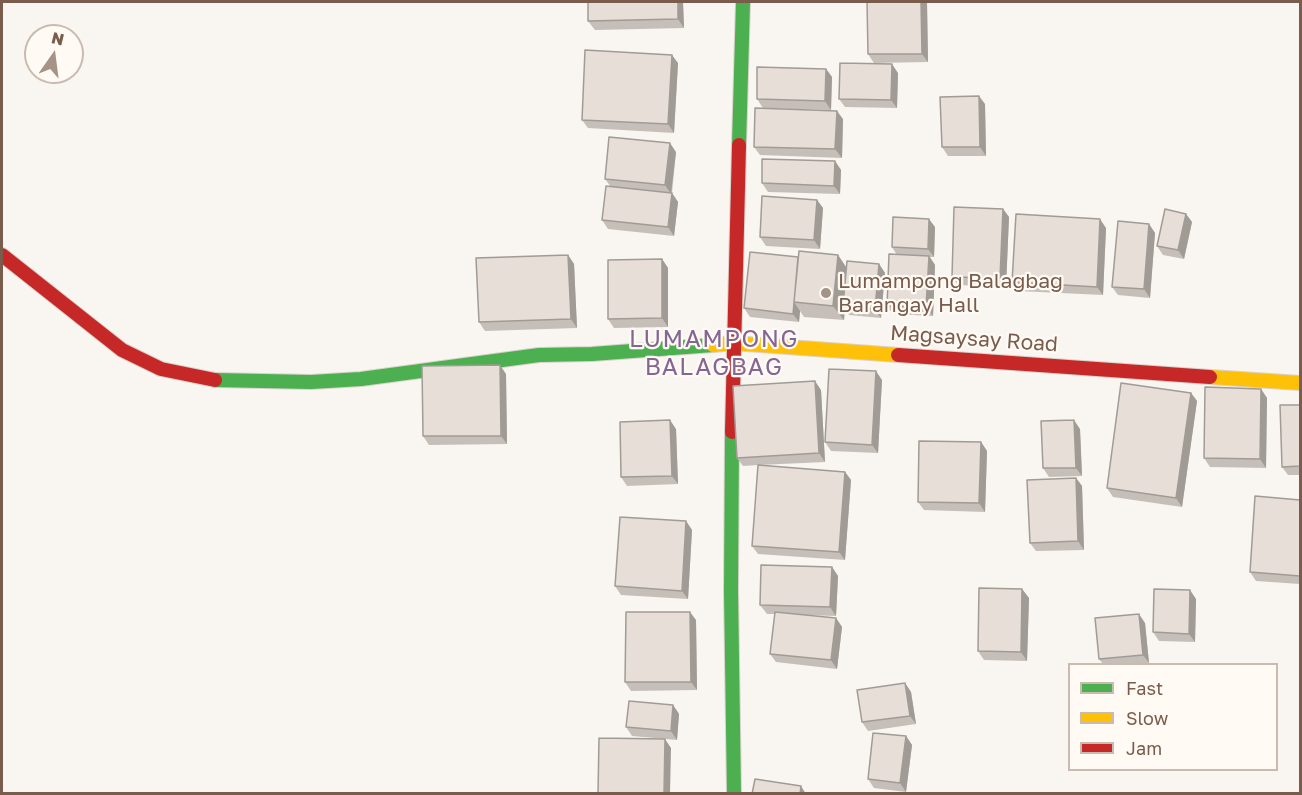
<!DOCTYPE html>
<style>
body{margin:0}
#map{position:relative;width:1302px;height:795px;overflow:hidden;background:#f9f5f0;font-family:"Golos Text",sans-serif}
canvas{display:block}
.frame{position:absolute;inset:0;border:3px solid #7a5c4d;pointer-events:none}
.legend{position:absolute;left:1068px;top:663px;width:210px;height:108px;box-sizing:border-box;background:#fffaf3;border:2px solid #cabbb1;margin:0;padding:8px 10px;list-style:none;font-size:18px;color:#7a5c4d}
.legend li{display:flex;align-items:center;gap:12px;height:30px}
.legend b{width:30px;border:2px solid #cabbb1}
.north{position:absolute;left:24px;top:24px;width:60px;height:60px;box-sizing:border-box;background:#fffaf3;border:2px solid #cabbb1;border-radius:50%;rotate:14deg;font-size:16px;font-weight:700;line-height:24px;text-align:center;color:#7a5c4d}
.north::after{content:'';display:block;margin:auto;width:21px;height:27px;background:#a69286;clip-path:polygon(50% 0,100% 100%,50% 72%,0 100%)}
</style>
<div id="map">
<canvas width="1302" height="795"></canvas>
<div class="frame"></div>
<ul class="legend">
<li><b style="height:8px;background:#4caf50"></b>Fast</li>
<li><b style="height:8px;background:#ffc107"></b>Slow</li>
<li><b style="height:8px;background:#c62828"></b>Jam</li>
</ul>
<div class="north">N</div>
</div>
<script>
const ctx = document.querySelector('canvas').getContext('2d');
ctx.lineJoin = 'round';
const toPath = rows => new Path2D(rows.map(r => 'M' + r).join(''));
function strokePath(path, color, width, dash) { ctx.strokeStyle = color; ctx.lineWidth = width; ctx.lineCap = dash ? 'butt' : 'round'; ctx.setLineDash(dash || []); ctx.stroke(path); }
function fillPath(path, color) { ctx.fillStyle = color; ctx.fill(path, 'evenodd'); }
function drawText(font, color, halo, rows, align = 'center') {
  ctx.font = font + ' "Golos Text",sans-serif'; ctx.lineWidth = 4.5; ctx.setLineDash([]); ctx.textBaseline = 'middle'; ctx.strokeStyle = halo; ctx.fillStyle = color; for (const [text, x, y, turn = 0] of rows) {
    ctx.save(); ctx.translate(x, y); ctx.rotate((+turn || 0) * Math.PI / 180); ctx.textAlign = isNaN(turn) ? turn : align; if (halo) ctx.strokeText(text, 0, 0); ctx.fillText(text, 0, 0); ctx.restore();
  }
}
const fast = toPath([
 [739,145,743,2],
 [215,380,311,382,361,379,539,355,592,354,713,345],
 [732,432,731,591,734,794]
]);
const slow = toPath([
 [713,345,733,343,898,355],
 [1210,377,1300,383]
]);
const jam = toPath([
 [2,255,122,350,161,369,215,380],
 [898,355,1210,377],
 [732,432,739,145]
]);
strokePath(fast, '#d9d2cb', 16);
strokePath(slow, '#d9d2cb', 16);
strokePath(jam, '#d9d2cb', 16);
strokePath(fast, '#4caf50', 14);
strokePath(slow, '#ffc107', 14);
strokePath(jam, '#c62828', 14);
fillPath(toPath([
 [683,2,684,28,595,30,588,21],
 [927,2,928,62,874,63,868,54],
 [678,63,674,133,588,128,582,120],
 [826,69,832,77,831,110,763,108,757,99],
 [898,73,897,108,845,107,839,99],
 [985,104,986,156,948,156,942,147],
 [843,119,842,158,760,155,754,147],
 [676,152,672,193,678,202,674,236,608,229,602,220,611,187,605,179],
 [835,161,841,170,840,194,768,192,762,183],
 [817,200,823,208,820,249,766,246,760,237],
 [1003,209,1009,217,1006,287,958,285,952,277],
 [1186,214,1192,222,1184,259,1163,255,1157,246],
 [1149,224,1155,233,1150,298,1118,295,1112,287],
 [935,227,934,257,930,257,935,265,933,316,893,314,887,306,897,255,892,247],
 [1106,228,1103,295,1018,291,1012,282],
 [568,255,574,264,577,328,485,331,479,322],
 [838,255,846,267,879,264,885,273,881,318,849,315,845,308,844,320,804,317,800,311,799,322,750,317,744,308,798,257],
 [662,259,668,268,668,327,614,328,608,319],
 [506,374,507,444,429,445,423,436],
 [882,380,878,453,831,451,825,442],
 [1261,389,1267,398,1266,468,1210,467,1204,458],
 [821,390,825,462,759,465,845,472,851,480,845,560,758,554,752,546,758,465,743,466,737,458],
 [1191,393,1197,401,1182,507,1113,497,1107,488],
 [1300,405,1300,475,1288,475,1282,467],
 [676,429,678,484,627,486,621,477],
 [1080,429,1082,476,1049,477,1043,468],
 [981,442,987,451,985,512,924,510,918,502],
 [1076,478,1082,486,1084,550,1036,551,1030,543],
 [1300,500,1300,584,1256,581,1250,572],
 [686,521,692,530,688,599,621,595,615,586],
 [832,567,838,576,836,616,806,615,836,618,842,627,837,669,776,662,770,654,775,614,767,614,760,605],
 [1022,589,1029,598,1027,661,984,660,978,651],
 [1196,599,1195,642,1159,641,1153,632],
 [696,620,697,690,631,691,625,682],
 [1145,623,1149,663,1137,664,1103,664,1099,659],
 [905,683,911,692,916,724,868,731,862,722],
 [673,705,679,714,677,740,632,736,626,727],
 [906,736,912,745,906,792,874,788,868,779]
]), '#c6bfb9');
fillPath(toPath([
 [678,2,683,2,684,28,678,19],
 [921,2,927,2,928,62,922,54],
 [672,55,678,63,674,133,668,124],
 [892,64,898,73,897,108,891,100],
 [826,69,832,77,831,110,825,101],
 [979,96,985,104,986,156,980,147],
 [837,111,843,119,842,158,835,149],
 [670,143,676,152,671,194,665,185],
 [835,161,841,170,840,194,834,186],
 [672,193,678,202,674,236,668,227],
 [817,200,823,208,820,249,814,240],
 [1003,209,1009,217,1006,287,1000,278],
 [1186,214,1192,222,1184,259,1178,250],
 [929,219,935,227,934,257,928,249],
 [1100,219,1106,228,1103,295,1097,287],
 [1149,224,1155,233,1150,298,1144,289],
 [568,255,574,264,577,328,571,319],
 [838,255,848,270,843,306,845,308,844,320,833,306],
 [929,256,935,265,933,316,926,307],
 [662,259,668,268,668,327,662,318],
 [879,264,885,273,881,318,875,309],
 [794,302,800,311,799,322,793,314],
 [500,365,506,374,507,444,501,436],
 [876,371,882,380,878,453,872,445],
 [815,381,821,390,825,462,819,453],
 [1261,389,1267,398,1266,468,1260,459],
 [1191,393,1197,401,1182,507,1176,498],
 [670,420,676,429,678,484,672,476],
 [1074,420,1080,429,1082,476,1076,468],
 [981,442,987,451,985,512,979,503],
 [845,472,851,480,845,560,839,552],
 [1076,478,1082,486,1084,550,1078,541],
 [686,521,692,530,688,599,682,591],
 [832,567,838,576,836,616,830,607],
 [1022,589,1029,598,1027,661,1021,652],
 [1190,590,1196,599,1195,642,1189,634],
 [690,612,696,620,697,690,691,682],
 [1139,614,1145,623,1149,663,1143,655],
 [836,618,842,627,837,669,831,660],
 [905,683,911,692,916,724,910,716],
 [673,705,679,714,677,740,671,731],
 [906,736,912,745,906,792,900,783],
 [665,739,671,748,670,794,664,794],
 [801,786,806,794,800,794]
]), '#a19b96');
const building = toPath([
 [588,2,678,2,678,19,588,21,588,2],
 [867,2,921,2,922,54,868,54,867,2],
 [585,50,672,55,668,124,582,120,585,50],
 [840,63,892,64,891,100,839,99,840,63],
 [757,67,826,69,825,101,757,99,757,67],
 [979,96,980,147,942,147,940,97,979,96],
 [755,108,837,111,835,149,754,147,755,108],
 [609,137,670,143,665,185,605,179,609,137],
 [762,159,835,161,834,186,762,183,762,159],
 [606,186,672,193,668,227,602,220,606,186],
 [762,196,817,200,814,240,760,237,762,196],
 [954,207,1003,209,1000,278,952,277,954,207],
 [1165,209,1186,214,1178,250,1157,246,1165,209],
 [1016,214,1100,219,1097,287,1012,282,1016,214],
 [893,217,929,219,928,249,892,247,893,217],
 [1118,221,1149,224,1144,289,1112,287,1118,221],
 [799,251,838,255,833,306,794,302,799,251],
 [750,252,798,257,793,314,744,308,750,252],
 [889,254,929,256,926,307,887,306,889,254],
 [568,255,571,319,479,322,476,258,568,255],
 [662,259,662,318,608,319,608,260,662,259],
 [847,261,879,264,875,309,843,306,847,261],
 [500,365,501,436,423,436,422,366,500,365],
 [829,369,876,371,872,445,825,442,829,369],
 [815,381,819,453,737,458,733,386,815,381],
 [1121,383,1191,393,1176,498,1107,488,1121,383],
 [1205,387,1261,389,1260,459,1204,458,1205,387],
 [1280,405,1300,405,1300,466,1282,467,1280,405],
 [670,420,672,476,621,477,620,422,670,420],
 [1074,420,1076,468,1043,468,1041,421,1074,420],
 [919,441,981,442,979,503,918,502,919,441],
 [758,465,845,472,839,552,752,546,758,465],
 [1076,478,1078,541,1030,543,1027,480,1076,478],
 [1255,496,1300,500,1300,576,1250,572,1255,496],
 [620,517,686,521,682,591,615,586,620,517],
 [761,565,832,567,830,607,760,605,761,565],
 [979,588,1022,589,1021,652,978,651,979,588],
 [1154,589,1190,590,1189,634,1153,632,1154,589],
 [626,612,690,612,691,682,625,682,626,612],
 [775,612,836,618,831,660,770,654,775,612],
 [1139,614,1143,655,1099,659,1095,618,1139,614],
 [905,683,910,716,862,722,857,690,905,683],
 [629,701,673,705,671,731,626,727,629,701],
 [873,733,906,736,900,783,868,779,873,733],
 [599,738,665,739,664,794,598,794,599,738],
 [755,779,801,786,800,794,752,794,755,779]
]);
fillPath(building, '#e6ded7');
strokePath(building, '#a19b96', 1.5);
for (const [x, y, r, color] of [
 [826,293,6,"#a69286"]
]) { const dot = new Path2D(); dot.arc(x, y, r, 0, 2 * Math.PI); ctx.fillStyle = color; ctx.fill(dot); strokePath(dot, '#fffaf3', 2); }
drawText('21px', '#7a5c4d', '#fffaf3', [
 ["Lumampong Balagbag",838,281],
 ["Barangay Hall",838,305]
], 'left');
drawText('21px', '#7a5c4d', '#fffaf3', [
 ["Magsaysay Road",974,339,4]
]);
ctx.letterSpacing = '1.5px';
drawText('24px', '#846695', '#fffaf3', [
 ["LUMAMPONG",714,339],
 ["BALAGBAG",714,367]
]);
ctx.letterSpacing = '0px';
</script>
